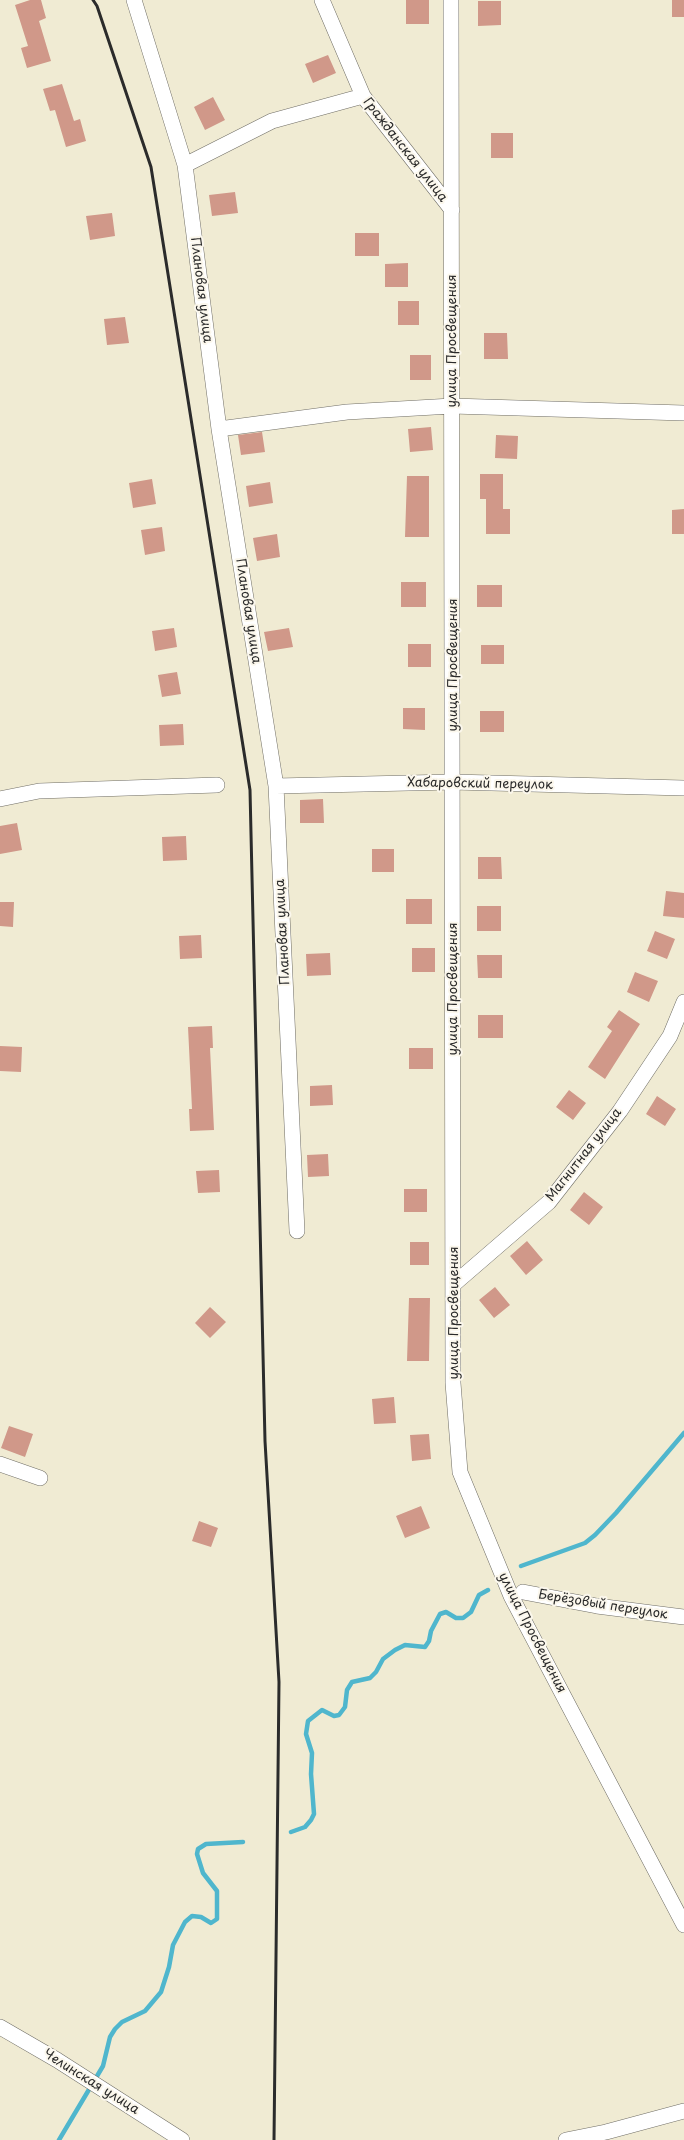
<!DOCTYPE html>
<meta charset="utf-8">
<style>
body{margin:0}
canvas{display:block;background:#f0ebd3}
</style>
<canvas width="684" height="2140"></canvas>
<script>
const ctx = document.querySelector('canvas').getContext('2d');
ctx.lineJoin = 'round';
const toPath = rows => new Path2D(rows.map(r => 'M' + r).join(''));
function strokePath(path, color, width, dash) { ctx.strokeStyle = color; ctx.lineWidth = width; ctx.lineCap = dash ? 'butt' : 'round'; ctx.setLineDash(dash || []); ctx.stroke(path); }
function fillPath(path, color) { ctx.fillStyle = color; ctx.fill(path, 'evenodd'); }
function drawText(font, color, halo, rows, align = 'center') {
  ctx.font = font + ' "Playpen Sans",sans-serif'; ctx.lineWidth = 4; ctx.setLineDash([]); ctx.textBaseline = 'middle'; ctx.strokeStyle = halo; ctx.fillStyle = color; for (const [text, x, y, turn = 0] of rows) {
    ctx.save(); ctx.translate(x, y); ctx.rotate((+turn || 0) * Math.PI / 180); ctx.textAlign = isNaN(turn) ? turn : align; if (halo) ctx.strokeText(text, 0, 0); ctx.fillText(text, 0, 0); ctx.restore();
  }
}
strokePath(toPath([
 [521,1566,585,1543,595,1535,616,1513,684,1433],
 [291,1832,305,1827,311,1820,314,1814,311,1774,312,1753,306,1734,308,1721,322,1710,334,1716,339,1715,345,1707,347,1690,352,1682,370,1678,376,1672,383,1659,395,1650,405,1645,425,1647,429,1641,431,1631,440,1614,446,1612,456,1618,463,1618,471,1612,479,1595,488,1590],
 [59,2140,103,2066,110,2037,115,2029,122,2022,145,2011,161,1992,169,1967,173,1945,185,1922,192,1916,201,1917,211,1923,217,1919,217,1891,203,1873,197,1854,198,1849,206,1844,243,1842]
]), '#4fb6cd', 4.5);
fillPath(toPath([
 [30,0,41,0,46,18,39,21,51,61,27,68,21,48,28,46,15,5],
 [406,0,429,0,429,24,406,24],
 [672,0,684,0,684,17,672,17],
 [478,1,501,1,501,25,478,26],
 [328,55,336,73,313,83,305,64],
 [62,84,74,121,80,119,86,141,66,147,55,110,50,111,43,89],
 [213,97,225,120,205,130,194,107],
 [491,133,513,133,513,158,491,158],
 [235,192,238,213,212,216,209,195],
 [112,213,115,236,90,240,86,216],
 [355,233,379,233,379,256,355,256],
 [408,263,408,287,385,287,385,264],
 [398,301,419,301,419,325,398,325],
 [125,317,129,343,107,345,104,319],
 [484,333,507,333,508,359,484,359],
 [410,355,431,355,431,380,410,380],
 [431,427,433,450,410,452,408,429],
 [262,432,265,452,241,455,238,435],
 [496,435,518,436,517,459,495,458],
 [480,474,503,474,503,509,510,509,510,534,486,534,486,499,480,499],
 [407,476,429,476,429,537,405,537],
 [152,479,156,504,133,508,129,483],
 [270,482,273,503,249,507,246,486],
 [684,509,684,534,672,534,672,510],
 [162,527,165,551,145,555,141,530],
 [277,534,280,557,257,561,253,538],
 [401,582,426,582,426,607,401,607],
 [477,585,502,585,502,607,477,607],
 [174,628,177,647,155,651,152,631],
 [289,628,293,647,268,651,264,632],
 [408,644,431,644,431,667,408,667],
 [481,645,504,645,504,664,481,664],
 [177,672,181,694,162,697,158,675],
 [403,708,425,708,425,730,403,729],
 [480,711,504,711,504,732,480,732],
 [183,724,184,745,160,746,159,725],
 [323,799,324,823,300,823,300,800],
 [17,823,22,850,0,854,0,826],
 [186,836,187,860,163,861,162,837],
 [372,849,394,849,394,872,372,872],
 [478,857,501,857,502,879,478,879],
 [666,891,684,893,684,918,663,916],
 [406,899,432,899,432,924,406,924],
 [0,902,14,902,13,927,0,926],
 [477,906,501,906,501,931,477,931],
 [655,931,675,939,667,959,647,951],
 [201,935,202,958,180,959,179,936],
 [412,948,435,948,435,972,412,972],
 [330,953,331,975,307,976,306,954],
 [477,955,502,955,502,978,478,978],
 [635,972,658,981,649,1002,627,992],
 [619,1010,640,1024,605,1079,588,1067,612,1031,607,1027],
 [478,1015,503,1015,503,1038,478,1038],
 [212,1026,213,1048,210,1048,214,1130,190,1131,189,1109,192,1109,188,1027],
 [0,1046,22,1047,21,1072,0,1071],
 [409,1048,433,1048,433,1069,409,1069],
 [332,1085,333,1105,310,1106,310,1086],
 [569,1090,586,1103,573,1120,556,1107],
 [657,1096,676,1109,665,1126,646,1114],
 [328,1154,329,1176,308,1177,307,1155],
 [219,1170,220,1192,198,1193,196,1171],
 [404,1189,427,1189,427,1212,404,1212],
 [584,1192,603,1207,589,1225,570,1210],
 [527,1241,543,1260,526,1275,510,1256],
 [410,1242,429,1242,429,1265,410,1265],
 [495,1287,510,1305,494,1318,479,1300],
 [409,1298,430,1298,429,1361,407,1361],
 [210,1307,226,1322,210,1338,195,1323],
 [394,1397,396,1423,374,1424,372,1399],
 [9,1426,33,1434,25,1457,1,1448],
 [429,1434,431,1459,412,1461,410,1435],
 [421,1506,430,1528,405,1538,396,1516],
 [199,1521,218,1528,211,1547,192,1541]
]), '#d09889');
const minor = toPath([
 [134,0,185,165,219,429,276,786,297,1231],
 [322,0,363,96,452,210],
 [451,0,453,1383,460,1472,511,1596,684,1925],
 [185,165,272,121,363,96],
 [219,429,347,412,452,406,684,413],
 [276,786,453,782,684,788],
 [0,799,39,791,217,785],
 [454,1284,549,1202,620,1111,670,1036,684,1002],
 [0,1464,40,1478],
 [523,1592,597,1606,684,1617],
 [0,2027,57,2060,182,2140],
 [566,2140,606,2132,684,2111]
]);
strokePath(minor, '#706e66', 16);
strokePath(minor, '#fff', 15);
strokePath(toPath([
 [93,0,97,6,151,167,250,790,265,1441,279,1682,274,2140]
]), '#2b2b2b', 3);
drawText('13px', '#2b2b2b', '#fbf7ec', [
 ["Гражданская улица",405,150,52],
 ["Плановая улица",201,290,83],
 ["улица Просвещения",452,341,-90],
 ["Плановая улица",248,611,81],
 ["улица Просвещения",453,665,-90],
 ["Хабаровский переулок",480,784,1],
 ["Плановая улица",283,932,-93],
 ["улица Просвещения",453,989,-90],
 ["Магнитная улица",584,1155,-52],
 ["улица Просвещения",454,1313,-90],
 ["Берёзовый переулок",603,1605,9],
 ["улица Просвещения",532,1633,63],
 ["Челинская улица",91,2082,32]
]);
</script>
